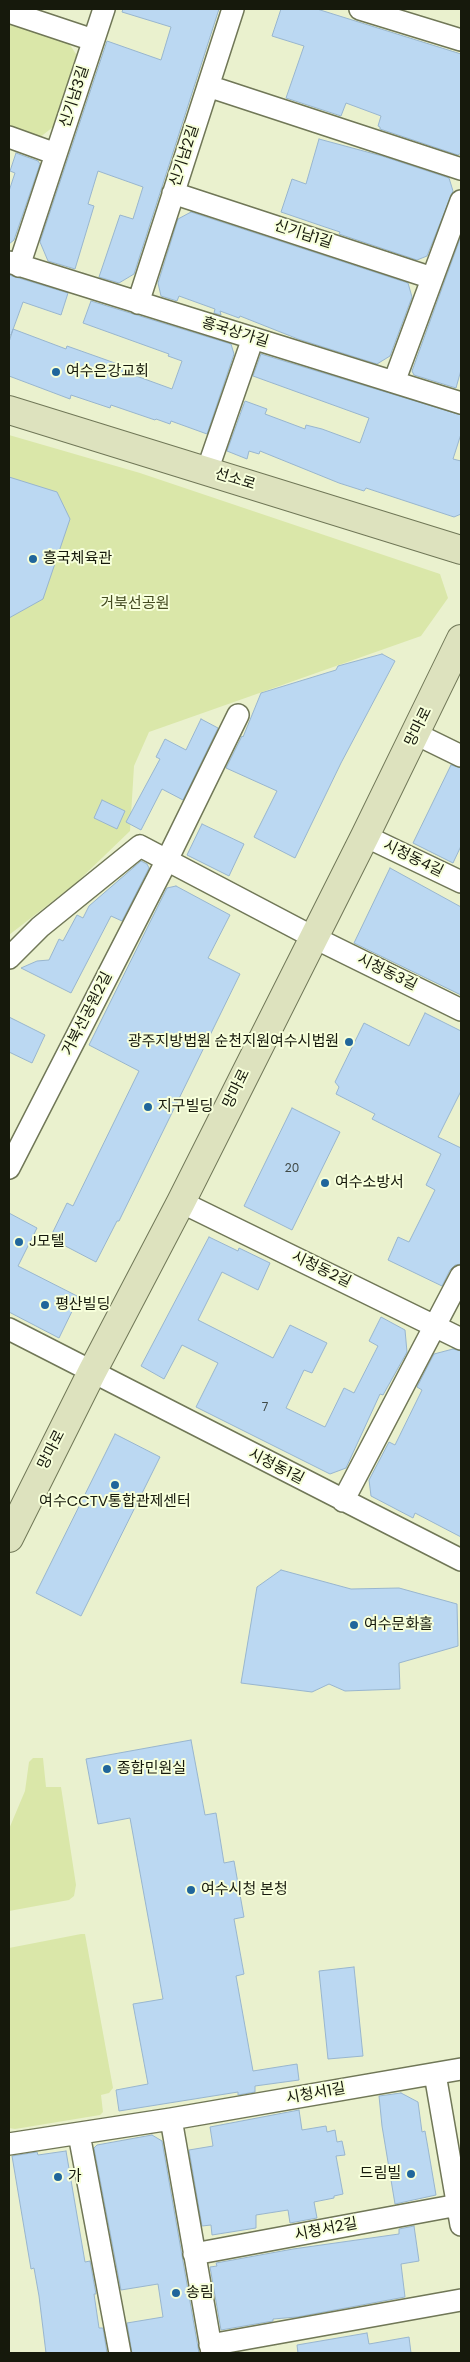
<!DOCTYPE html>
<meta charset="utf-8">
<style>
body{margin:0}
#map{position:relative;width:470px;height:2362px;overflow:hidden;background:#eaf1ce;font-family:Poppins,sans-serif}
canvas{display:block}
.frame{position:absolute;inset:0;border:10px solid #16190c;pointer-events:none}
</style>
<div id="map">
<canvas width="470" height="2362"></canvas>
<div class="frame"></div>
</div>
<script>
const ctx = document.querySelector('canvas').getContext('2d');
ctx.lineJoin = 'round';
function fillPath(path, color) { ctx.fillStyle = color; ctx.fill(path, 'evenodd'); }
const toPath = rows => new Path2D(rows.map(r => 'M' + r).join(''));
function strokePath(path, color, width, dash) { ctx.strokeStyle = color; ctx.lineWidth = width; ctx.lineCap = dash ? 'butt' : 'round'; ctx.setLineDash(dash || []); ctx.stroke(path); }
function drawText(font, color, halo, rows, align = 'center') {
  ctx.font = font + ' Poppins,"Noto Sans KR",sans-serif'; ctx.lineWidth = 4; ctx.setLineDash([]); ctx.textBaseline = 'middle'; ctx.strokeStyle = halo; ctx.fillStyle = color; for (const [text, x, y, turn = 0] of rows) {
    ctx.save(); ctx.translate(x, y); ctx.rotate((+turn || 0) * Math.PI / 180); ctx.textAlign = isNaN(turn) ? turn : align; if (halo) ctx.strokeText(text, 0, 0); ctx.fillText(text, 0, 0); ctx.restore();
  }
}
fillPath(toPath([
 [9,22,68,42,78,57,53,127,39,138,9,128],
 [9,435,140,473,440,574,448,598,421,636,149,732,134,766,130,831,76,883,9,935],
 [33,1758,43,1758,46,1787,61,1787,76,1885,74,1896,69,1900,9,1911,9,1829,25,1791,29,1762],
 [81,1934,85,1934,113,2088,109,2093,101,2095,103,2112,100,2115,15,2129,9,2128,9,1948]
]), '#dae7a9');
const building = toPath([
 [123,9,219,9,134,274,119,283,99,277,120,215,133,219,143,187,98,171,88,204,94,206,75,269,48,261,40,242,107,41,161,60,171,27,122,12,123,9],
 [281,9,317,9,461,54,461,153,458,155,380,129,380,127,378,126,381,116,346,103,341,116,286,98,304,46,272,36,281,9],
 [319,139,382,156,449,178,453,191,427,256,417,260,339,234,340,232,325,227,281,212,292,179,306,184,319,139],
 [16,153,38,161,40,164,14,240,9,244,9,191,15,173,10,171,16,153],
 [191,212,408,283,412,297,390,356,377,364,298,339,240,316,239,318,220,311,221,315,214,313,215,309,179,296,177,301,161,296,158,283,178,219,191,212],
 [461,236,461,370,456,388,414,375,412,371,461,236],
 [9,275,68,293,61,315,23,302,11,335,9,335,9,275],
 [91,301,231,344,234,354,207,434,171,421,170,424,156,419,155,420,111,405,110,408,71,395,70,399,9,376,9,342,13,329,66,349,67,346,129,368,128,373,172,389,182,361,168,356,169,354,83,323,91,301],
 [261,354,461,415,461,434,453,459,461,461,461,514,454,517,366,488,364,491,339,483,260,451,259,454,249,451,247,459,227,451,245,401,267,409,265,414,305,429,306,425,322,429,360,443,369,418,253,376,261,354],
 [9,477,57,492,70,519,43,599,9,618,9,477],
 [382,654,395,661,341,763,295,858,254,837,277,791,226,768,242,736,243,737,261,693,336,670,338,666,382,654],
 [201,719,218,728,183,800,162,789,141,830,126,822,160,759,156,757,165,739,186,750,201,719],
 [451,765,461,768,461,846,453,863,413,843,451,765],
 [102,800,125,811,117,829,94,818,102,800],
 [202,824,244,844,229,876,187,855,202,824],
 [141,861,147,864,149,868,122,921,111,916,71,993,21,968,37,961,49,960,59,939,63,941,77,915,83,918,89,906,141,861],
 [390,868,461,907,461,995,354,943,390,868],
 [176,886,230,915,208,958,240,974,119,1221,117,1221,96,1262,50,1238,67,1203,73,1206,139,1071,89,1045,167,888,176,886],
 [425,1013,461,1031,461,1091,438,1137,461,1148,461,1264,455,1265,450,1270,442,1286,388,1260,398,1237,409,1242,435,1190,426,1185,441,1154,372,1119,375,1114,336,1094,339,1087,335,1082,364,1023,409,1046,425,1013],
 [9,1017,45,1035,32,1063,9,1052,9,1017],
 [292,1108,340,1132,292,1230,244,1206,292,1108],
 [9,1213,37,1228,18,1266,79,1297,59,1338,9,1312,9,1213],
 [209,1237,238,1251,239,1248,270,1263,258,1290,222,1272,198,1320,273,1358,290,1325,327,1343,312,1373,304,1370,286,1408,325,1427,344,1388,354,1393,378,1346,369,1341,381,1317,405,1330,407,1352,383,1395,380,1394,346,1468,330,1474,196,1407,218,1363,182,1345,164,1379,141,1366,209,1237],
 [453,1349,461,1351,461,1537,415,1513,413,1518,371,1496,369,1480,389,1442,395,1445,422,1390,417,1387,434,1354,453,1349],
 [115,1434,160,1457,81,1616,36,1593,115,1434],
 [281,1570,351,1589,399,1588,457,1604,458,1646,399,1663,400,1689,345,1691,329,1684,312,1692,241,1683,257,1587,281,1570],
 [191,1740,205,1815,216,1813,224,1863,234,1861,244,1917,234,1919,244,1974,236,1976,253,2071,297,2064,299,2080,255,2086,255,2092,238,2095,238,2092,119,2111,116,2090,148,2084,133,2004,163,1999,130,1818,98,1824,86,1759,191,1740],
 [354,1967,363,2056,328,2059,319,1971,354,1967],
 [401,2093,418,2102,422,2132,425,2131,428,2148,436,2195,395,2204,382,2126,379,2096,401,2093],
 [299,2110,302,2130,326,2126,327,2132,335,2130,337,2142,342,2141,345,2155,336,2156,343,2194,334,2196,334,2198,314,2202,317,2218,290,2223,288,2210,256,2215,256,2228,212,2235,211,2225,202,2226,189,2150,213,2146,210,2127,299,2110],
 [152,2135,162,2141,199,2353,132,2353,127,2323,163,2317,158,2284,121,2290,94,2148,97,2145,152,2135],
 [66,2151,85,2262,90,2261,96,2294,94,2294,99,2328,103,2328,107,2353,46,2353,39,2296,34,2268,31,2269,12,2156,37,2152,38,2155,66,2151],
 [414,2226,419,2261,401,2264,405,2297,297,2317,273,2319,273,2321,221,2330,210,2267,217,2266,216,2263,293,2249,399,2234,399,2229,414,2226],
 [367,2333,369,2344,409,2337,411,2353,298,2353,297,2345,367,2333]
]);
fillPath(building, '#bbd8f2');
strokePath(building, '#98b5ce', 1);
const street = toPath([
 [360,9,461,40],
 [9,12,93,40],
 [208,86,461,169],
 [9,137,56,154],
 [173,193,432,278],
 [9,262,461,403],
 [19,266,104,9],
 [138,303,233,9],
 [394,382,461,201],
 [207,471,253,338],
 [416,734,461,756],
 [365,836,461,882],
 [9,958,40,927,140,846,313,937,461,1010],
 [9,1168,167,860,238,715],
 [181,1202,461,1339],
 [9,1329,461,1560],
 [343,1501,461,1276],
 [435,2074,461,2225],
 [171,2119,212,2353],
 [79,2134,120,2353],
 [9,2144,171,2119,461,2069],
 [194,2254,458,2205],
 [210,2345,461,2300]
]);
const secondary = toPath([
 [9,410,461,550],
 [9,1538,92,1372,181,1202,365,836,461,639]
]);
strokePath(street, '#707757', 24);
strokePath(secondary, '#707757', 30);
strokePath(street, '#fff', 21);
strokePath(secondary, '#dde2be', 28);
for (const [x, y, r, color] of [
 [56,372,5,"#20669b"],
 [33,559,5,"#20669b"],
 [349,1042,5,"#20669b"],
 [148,1107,5,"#20669b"],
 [325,1183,5,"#20669b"],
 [19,1242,5,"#20669b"],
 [45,1305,5,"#20669b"],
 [115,1485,5,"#20669b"],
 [354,1625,5,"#20669b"],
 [107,1769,5,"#20669b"],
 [191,1890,5,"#20669b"],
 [411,2174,5,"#20669b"],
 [58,2177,5,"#20669b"],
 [176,2293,5,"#20669b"]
]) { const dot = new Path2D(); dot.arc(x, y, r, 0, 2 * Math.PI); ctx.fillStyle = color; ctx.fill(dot); strokePath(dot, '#f7ffdb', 2); }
drawText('12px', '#3f4946', null, [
 ["20",292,1169],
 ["7",265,1408]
]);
drawText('15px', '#16190c', '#f7ffdb', [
 ["신기남3길",75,97,-72],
 ["신기남2길",185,156,-72],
 ["신기남1길",303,235,18],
 ["흥국상가길",235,333,17],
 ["선소로",235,480,17],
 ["망마로",419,727,-64],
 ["시청동4길",413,859,26],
 ["시청동3길",387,973,26],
 ["거북선공원2길",88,1014,-63],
 ["망마로",237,1089,-64],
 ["시청동2길",321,1270,26],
 ["망마로",52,1450,-63],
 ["시청동1길",276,1467,27],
 ["시청서1길",316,2094,-10],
 ["시청서2길",326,2230,-11]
]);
drawText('15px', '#16190c', '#f7ffdb', [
 ["여수은강교회",66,372],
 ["흥국체육관",43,559],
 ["광주지방법원 순천지원여수시법원",339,1042,"right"],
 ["지구빌딩",158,1107],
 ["여수소방서",335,1183],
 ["J모텔",29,1242],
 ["평산빌딩",55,1305],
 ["여수CCTV통합관제센터",115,1502,"center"],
 ["여수문화홀",364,1625],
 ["종합민원실",117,1769],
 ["여수시청 본청",201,1890],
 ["드림빌",401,2174,"right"],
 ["가",68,2177],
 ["송림",186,2293]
], 'left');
drawText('15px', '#444b21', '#f7ffdb', [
 ["거북선공원",135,604]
]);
</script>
